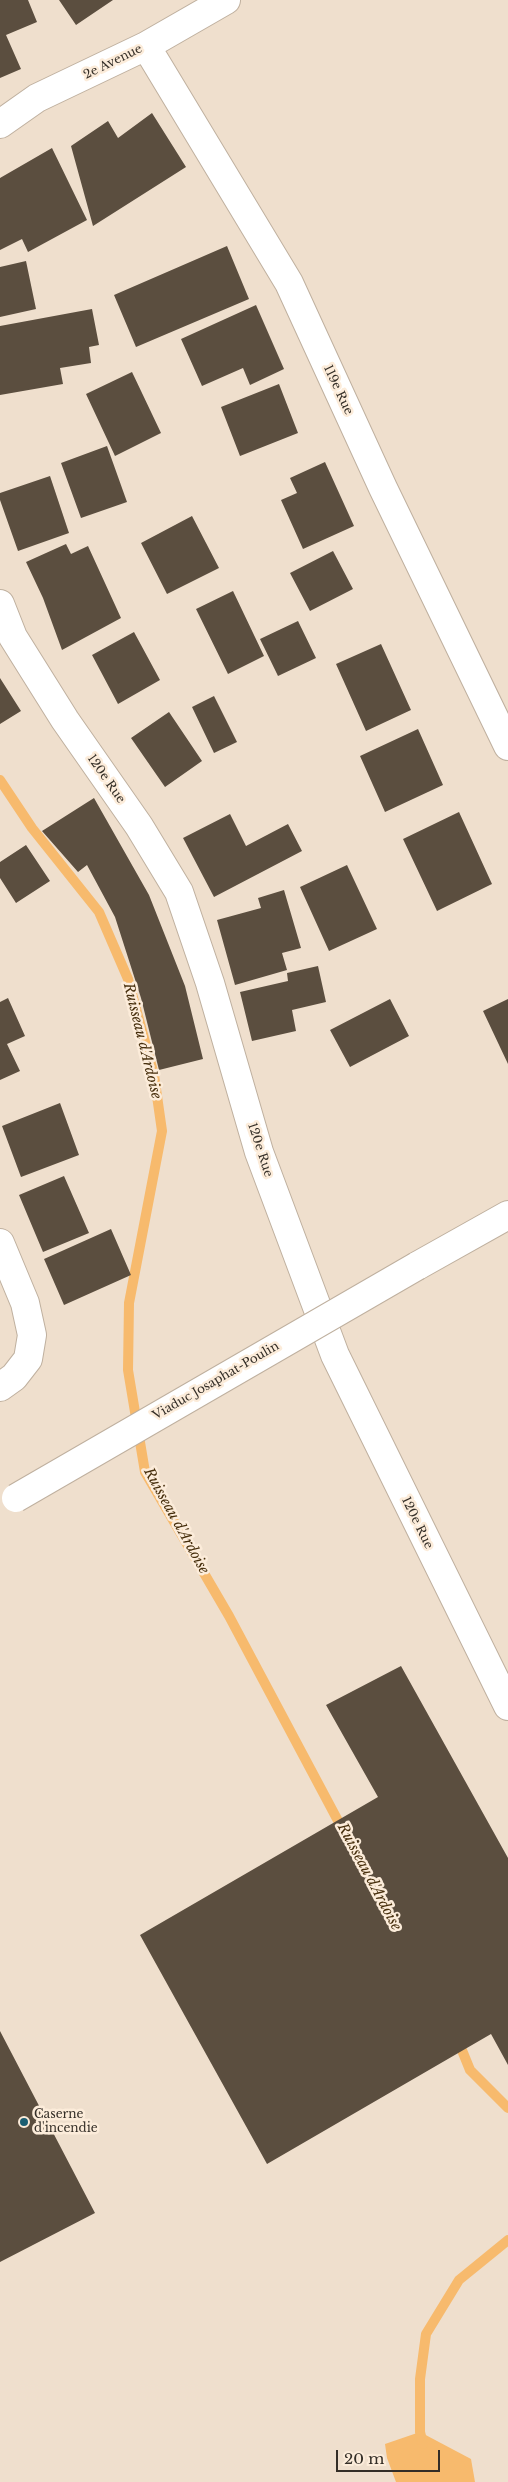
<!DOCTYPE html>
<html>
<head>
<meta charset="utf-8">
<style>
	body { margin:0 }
	#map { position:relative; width:508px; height:2482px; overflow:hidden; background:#efdfcd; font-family:"Libre Baskerville",serif }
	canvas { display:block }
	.scale { position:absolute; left:336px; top:2450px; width:104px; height:22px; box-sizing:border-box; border:2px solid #342e27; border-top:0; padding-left:6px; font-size:15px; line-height:18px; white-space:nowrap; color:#342e27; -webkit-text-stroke:4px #fcecda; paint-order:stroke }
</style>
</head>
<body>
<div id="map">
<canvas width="508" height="2482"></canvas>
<div class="scale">20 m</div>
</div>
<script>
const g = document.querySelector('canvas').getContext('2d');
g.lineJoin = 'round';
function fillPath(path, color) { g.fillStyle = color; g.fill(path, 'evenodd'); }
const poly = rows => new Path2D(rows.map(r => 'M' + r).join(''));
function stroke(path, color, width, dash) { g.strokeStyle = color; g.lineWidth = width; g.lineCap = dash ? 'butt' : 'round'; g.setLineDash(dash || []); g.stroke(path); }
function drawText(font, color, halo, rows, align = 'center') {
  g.font = font + ' "Libre Baskerville",serif'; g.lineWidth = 5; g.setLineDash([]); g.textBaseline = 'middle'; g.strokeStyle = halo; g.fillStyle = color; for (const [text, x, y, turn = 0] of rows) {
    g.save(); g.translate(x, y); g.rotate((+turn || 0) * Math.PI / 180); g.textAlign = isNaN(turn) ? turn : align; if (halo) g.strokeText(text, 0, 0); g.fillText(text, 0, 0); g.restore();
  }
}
fillPath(poly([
	[420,2432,471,2459,475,2482,396,2482,387,2458,385,2444]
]), '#f7ba6d');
stroke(poly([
	[0,780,32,828,99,912,128,979,154,1075,162,1131,129,1303,128,1370,145,1472,229,1616,344,1832],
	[457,2038,470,2070,508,2108],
	[423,2444,420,2432,420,2379,426,2334,459,2280,508,2240]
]), '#f7ba6d', 10);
fillPath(poly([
	[0,0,28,0,37,22,6,35,21,69,0,78],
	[59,0,113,0,76,25],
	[152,113,186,167,93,226,71,146,108,121,118,138],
	[52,148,87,220,28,252,22,239,0,250,0,178],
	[227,246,249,299,136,347,114,295],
	[26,261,36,309,0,317,0,267],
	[256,305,284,369,250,385,243,368,202,386,181,339],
	[92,309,99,345,89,347,91,363,60,368,63,384,0,395,0,326],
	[132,372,161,433,115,456,86,394],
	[279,384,298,433,240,456,221,407],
	[107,446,127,502,81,518,61,463],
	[325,462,354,526,303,549,281,500,297,493,290,478],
	[50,476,69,533,18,551,0,500,0,493],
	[192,516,219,568,167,594,141,543],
	[66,544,71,554,88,546,121,618,62,650,43,598,26,562],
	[333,551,353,589,310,611,290,573],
	[233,591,264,656,228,674,196,609],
	[298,621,316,658,278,676,260,639],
	[134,632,160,680,118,704,92,655],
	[381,644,411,710,366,731,336,664],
	[0,678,21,711,0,724],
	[214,696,237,742,214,753,192,707],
	[169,712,202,761,165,787,131,738],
	[418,729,443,785,385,812,360,756],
	[94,798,149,895,185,986,203,1059,159,1070,141,998,115,917,87,865,78,872,42,831],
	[459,812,492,884,437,911,403,839],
	[230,814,246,846,288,824,302,851,214,897,183,838],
	[26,845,50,881,16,903,0,878,0,862],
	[347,865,377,929,329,951,300,887],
	[284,890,301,948,282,953,287,970,235,985,217,920,261,908,258,898],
	[318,966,326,1002,292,1010,296,1031,252,1041,240,992,288,981,287,973],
	[8,998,25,1036,7,1044,20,1071,0,1080,0,1002],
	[390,999,409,1036,350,1067,330,1030],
	[508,999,508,1064,483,1011],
	[60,1103,79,1155,21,1177,2,1126],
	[64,1176,89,1233,43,1252,19,1195],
	[111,1229,131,1275,64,1305,44,1259],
	[401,1666,508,1858,508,2065,491,2034,267,2164,140,1935,378,1797,326,1705],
	[0,2031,95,2213,0,2262]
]), '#5b4e3f');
const minor = poly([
	[146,46,289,283,383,488,508,746],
	[0,124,37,98,146,46,226,0],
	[0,604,13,637,65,720,139,826,179,892,210,983,259,1152,335,1355,508,1706],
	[0,1243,25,1303,32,1335,28,1359,14,1377,0,1387]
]);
const primary = poly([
	[417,1266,508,1215]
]);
stroke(minor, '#bfb09f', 30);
stroke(primary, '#bfb09f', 30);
stroke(minor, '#fff', 28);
stroke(primary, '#fff', 28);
const primaryBridge = poly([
	[16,1498,417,1266]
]);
stroke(primaryBridge, '#bfb09f', 30, []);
stroke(primaryBridge, '#fff', 28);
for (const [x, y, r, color] of [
	[24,2122,5,"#1b5e72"]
]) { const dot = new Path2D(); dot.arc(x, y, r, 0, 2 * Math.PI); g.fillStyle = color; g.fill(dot); stroke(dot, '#fcecda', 2); }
drawText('12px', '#342e27', '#fcecda', [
	["2e Avenue",113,62,-26],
	["119e Rue",338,390,65],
	["120e Rue",106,779,55],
	["120e Rue",260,1150,72],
	["Viaduc Josaphat-Poulin",216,1381,-30],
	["120e Rue",417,1523,64]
]);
drawText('12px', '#342e27', '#fcecda', [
	["Caserne",34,2115],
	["d'incendie",34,2129]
], 'left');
drawText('italic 14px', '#462e0c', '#fcecda', [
	["Ruisseau d'Ardoise",142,1041,76],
	["Ruisseau d'Ardoise",176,1521,61],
	["Ruisseau d'Ardoise",369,1877,62]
]);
</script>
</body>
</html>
